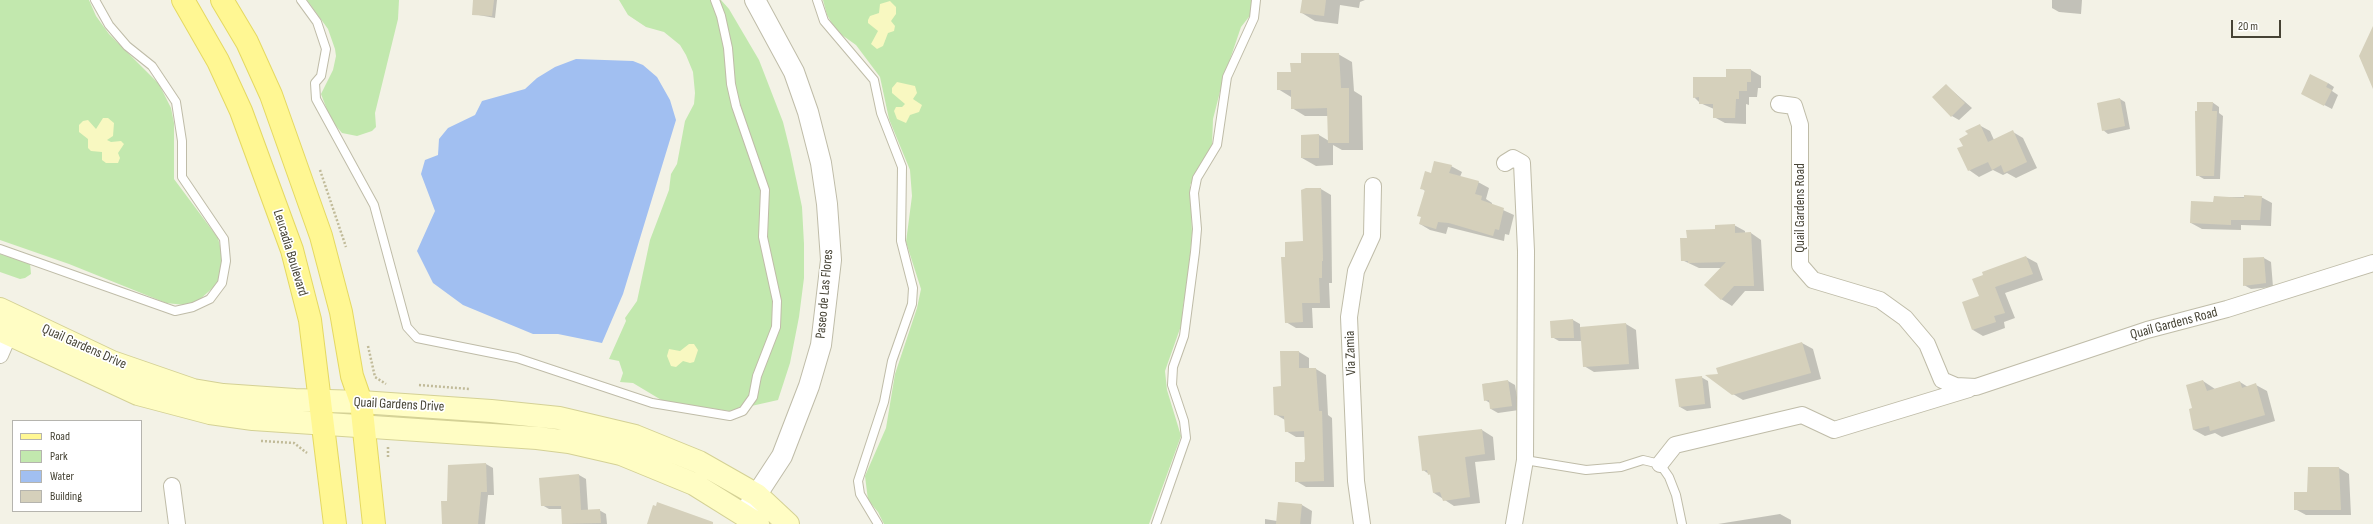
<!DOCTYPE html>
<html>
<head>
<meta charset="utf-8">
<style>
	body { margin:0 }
	#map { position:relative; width:2373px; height:524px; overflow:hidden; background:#f3f2e6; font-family:"Sofia Sans Condensed",sans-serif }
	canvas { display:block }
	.legend { position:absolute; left:12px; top:420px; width:130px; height:92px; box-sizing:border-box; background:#fff; border:1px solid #b5b4ae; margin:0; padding:5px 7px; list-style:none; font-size:12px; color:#464335 }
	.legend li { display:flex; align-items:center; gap:8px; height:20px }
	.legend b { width:20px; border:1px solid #b5b4ae }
	.scale { position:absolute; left:2231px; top:20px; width:50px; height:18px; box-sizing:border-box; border:2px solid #464335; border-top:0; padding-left:5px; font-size:12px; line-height:14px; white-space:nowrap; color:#464335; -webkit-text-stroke:3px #fff; paint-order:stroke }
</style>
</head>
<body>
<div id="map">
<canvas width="2373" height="524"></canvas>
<ul class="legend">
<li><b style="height:5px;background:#fff793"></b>Road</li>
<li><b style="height:11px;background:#c2e8ae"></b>Park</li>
<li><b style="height:11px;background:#a1bff1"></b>Water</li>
<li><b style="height:11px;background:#d5d0bb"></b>Building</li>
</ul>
<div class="scale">20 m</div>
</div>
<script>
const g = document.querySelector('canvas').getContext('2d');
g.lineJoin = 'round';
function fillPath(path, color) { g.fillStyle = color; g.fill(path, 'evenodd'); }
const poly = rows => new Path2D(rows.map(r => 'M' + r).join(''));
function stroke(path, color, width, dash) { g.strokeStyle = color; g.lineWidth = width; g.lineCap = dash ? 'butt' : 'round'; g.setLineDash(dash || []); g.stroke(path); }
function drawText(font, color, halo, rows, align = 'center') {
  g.font = font + ' "Sofia Sans Condensed",sans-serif'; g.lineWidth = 3.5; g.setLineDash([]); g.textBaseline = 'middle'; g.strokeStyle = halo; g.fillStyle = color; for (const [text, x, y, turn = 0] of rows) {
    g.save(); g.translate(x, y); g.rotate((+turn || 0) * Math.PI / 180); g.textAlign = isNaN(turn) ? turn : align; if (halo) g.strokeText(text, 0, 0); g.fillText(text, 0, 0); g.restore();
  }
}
fillPath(poly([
	[0,0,89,0,96,16,109,34,159,84,171,108,174,123,174,179,218,238,221,250,221,274,216,285,198,301,185,305,166,303,69,264,0,240],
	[307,0,399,0,398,19,375,113,376,127,372,131,357,136,342,133,331,120,321,94,333,70,336,56,335,49,328,29],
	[619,0,721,0,729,9,759,60,783,122,790,150,802,207,804,244,804,278,799,317,790,363,778,400,729,411,663,401,633,383,620,382,623,373,619,361,609,359,626,321,625,318,637,301,650,240,669,190,671,174,677,164,685,121,694,104,695,93,693,72,686,55,680,45,664,32,646,27,628,15],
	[823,0,1252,0,1252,13,1241,27,1223,80,1213,119,1212,147,1190,185,1192,233,1188,278,1183,306,1182,323,1165,371,1167,390,1181,436,1149,524,884,524,878,512,868,500,865,476,886,428,895,374,917,308,921,289,906,242,912,196,910,170,889,119,880,77,856,45,842,35,833,25,827,15],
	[0,254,30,263,31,274,25,278,20,279,0,272]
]), '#c2e8ae');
fillPath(poly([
	[890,1,896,7,896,14,891,21,895,26,894,31,888,33,883,46,877,49,871,44,878,31,868,23,868,20,870,16,879,13,880,4],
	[897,82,915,86,917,93,913,99,922,105,919,112,910,115,906,123,897,119,894,111,896,107,902,107,905,104,892,93,892,88],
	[103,118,108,118,114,123,113,136,107,140,111,142,121,141,124,144,118,153,120,158,118,163,106,163,102,160,102,152,91,151,88,148,88,139,79,132,79,125,83,121,88,120,96,129],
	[689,344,694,344,698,350,694,362,690,363,683,361,676,367,671,366,667,356,669,349,680,351]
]), '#f8f8c1');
fillPath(poly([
	[576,59,633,61,643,65,657,77,670,100,676,120,623,294,602,343,558,334,533,334,463,305,433,283,417,251,435,211,421,174,425,160,438,155,439,139,448,128,475,115,482,101,525,89,537,78,555,67]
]), '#a1bff1');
fillPath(poly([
	[474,0,497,0,495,18,473,14],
	[1303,0,1365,0,1360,2,1359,8,1340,5,1338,24,1315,21,1302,13],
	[2052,0,2082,0,2081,14,2059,12,2052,8],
	[1338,54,1352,62,1354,91,1362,96,1363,150,1342,150,1333,145,1333,165,1316,166,1302,158,1302,136,1319,135,1329,141,1328,116,1305,116,1292,108,1291,97,1278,89,1302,64],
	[1751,70,1761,76,1761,88,1758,88,1757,97,1749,97,1749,105,1746,104,1746,124,1725,123,1714,117,1714,109,1700,103,1694,97,1727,78],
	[2328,83,2334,87,2332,91,2338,95,2332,109,2309,97],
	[1946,85,1972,108,1959,120,1952,116,1933,97],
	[2120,99,2125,102,2130,129,2108,134,2103,130],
	[2212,102,2219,107,2219,113,2223,116,2220,179,2204,179,2197,175],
	[1979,125,1990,131,1994,140,2013,132,2023,138,2037,168,2016,178,2007,173,2003,175,1993,170,1979,177,1969,170,1964,146,1970,135],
	[1451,166,1462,172,1460,177,1478,182,1489,188,1486,199,1492,203,1492,205,1514,215,1509,235,1505,234,1504,241,1448,227,1446,234,1430,230,1420,224,1425,191,1422,188,1432,174],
	[1321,189,1331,195,1332,283,1329,283,1330,308,1312,308,1313,328,1296,328,1286,322,1286,258,1304,242],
	[2215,197,2261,197,2272,203,2271,226,2241,225,2241,230,2202,229,2191,223,2214,204],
	[1734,225,1745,231,1745,234,1751,233,1761,240,1764,291,1745,291,1732,306,1721,299,1722,268,1699,268,1682,260,1688,239],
	[2026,257,2037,263,2043,280,2005,293,2015,318,2004,322,2005,328,1983,336,1973,330,1980,297],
	[2264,258,2271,262,2273,287,2251,289,2244,285],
	[1573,320,1580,324,1580,328,1626,324,1636,330,1639,369,1594,372,1584,366,1582,341,1559,341,1552,337],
	[1802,343,1813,349,1821,379,1743,400,1733,394,1719,375],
	[1299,352,1309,358,1309,369,1316,369,1326,375,1328,415,1332,418,1334,487,1306,487,1296,481,1305,463,1305,437,1296,437,1286,431,1285,420,1275,414,1282,387],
	[1701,377,1708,381,1711,408,1687,411,1680,407],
	[1508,381,1515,385,1519,410,1498,413,1491,409,1490,403,1485,400,1483,384],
	[2203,381,2215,389,2240,382,2248,387,2256,385,2267,391,2275,421,2222,437,2215,433,2205,436,2194,430,2194,409,2187,386],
	[1482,430,1493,437,1495,460,1475,462,1480,503,1454,506,1434,493,1432,476,1423,470],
	[486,464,493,468,494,495,488,495,485,524,443,524,448,501],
	[2339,468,2349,474,2351,515,2306,515,2295,509,2308,493],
	[579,475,586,479,588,510,599,510,606,514,607,524,563,524,562,509,549,509,542,505],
	[1279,503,1302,505,1312,511,1311,524,1265,524,1265,519,1277,521],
	[1780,514,1791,520,1791,524,1718,524]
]), '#0003');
fillPath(poly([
	[473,0,494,0,492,16,472,15],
	[1302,0,1326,0,1324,16,1300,13],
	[2373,26,2373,89,2359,56],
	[1301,53,1339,53,1341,88,1349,88,1349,143,1328,143,1327,108,1291,109,1291,90,1277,90,1277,72,1291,72,1290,63,1301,63],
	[1726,69,1751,69,1751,82,1747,82,1747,91,1739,91,1739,99,1736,99,1735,118,1713,118,1713,104,1699,104,1699,97,1693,98,1693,77,1726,77],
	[2310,74,2328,83,2326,87,2332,90,2324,106,2301,94],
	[1946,84,1965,103,1951,117,1932,97],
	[2120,98,2125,126,2102,131,2097,103],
	[2197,102,2213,102,2212,111,2217,111,2214,176,2196,176,2195,111,2197,111],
	[1980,124,1988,142,2013,130,2027,162,2004,173,2001,165,1992,170,1988,162,1968,171,1957,148,1963,146,1959,139,1968,134,1965,131],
	[1319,134,1319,158,1301,158,1301,135],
	[1434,161,1452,165,1449,173,1479,181,1475,194,1482,196,1481,200,1504,208,1499,230,1495,229,1493,236,1449,223,1438,222,1436,229,1419,224,1421,217,1417,216,1425,190,1420,189,1425,171,1431,173],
	[1306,188,1321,188,1323,261,1322,261,1322,278,1319,278,1320,303,1302,303,1303,322,1285,323,1281,257,1285,257,1285,242,1303,241,1301,190],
	[2244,195,2262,196,2260,220,2231,220,2231,225,2190,223,2191,201,2213,202,2214,196,2244,198],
	[1735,224,1735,233,1751,232,1754,286,1734,286,1721,300,1704,285,1726,262,1688,263,1688,261,1681,261,1680,238,1687,238,1686,230,1715,229,1715,225],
	[2026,256,2033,274,1995,287,2005,313,1994,316,1996,322,1972,330,1962,302,1979,296,1972,279,1983,275,1982,272],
	[2264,257,2266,283,2243,286,2243,258],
	[1573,319,1574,338,1551,338,1550,321],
	[1626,323,1629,364,1583,367,1580,327],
	[1802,342,1811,373,1732,395,1705,375,1718,374,1716,368],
	[1280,351,1299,351,1299,368,1316,368,1319,411,1322,411,1324,481,1295,482,1295,462,1304,462,1305,459,1304,431,1285,432,1284,416,1274,415,1273,387,1281,386],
	[1702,376,1705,404,1679,407,1675,379],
	[1508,380,1512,406,1490,409,1489,400,1484,401,1482,384],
	[2203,380,2207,391,2240,381,2242,388,2256,383,2265,415,2210,431,2209,426,2193,430,2189,409,2192,408,2186,385],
	[1482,429,1485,454,1465,457,1470,497,1443,501,1440,492,1433,493,1430,474,1428,475,1427,470,1422,471,1418,436],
	[486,463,487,492,481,492,478,524,442,524,441,501,447,501,448,465],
	[2308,467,2339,467,2341,510,2294,510,2294,492,2307,492],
	[579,474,581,510,600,509,601,523,562,524,561,506,541,506,539,478],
	[657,502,713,522,713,524,647,524,653,505,656,506],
	[1278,502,1302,504,1300,524,1276,524]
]), '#d5d0bb');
const service = poly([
	[301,0,317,22,326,49,321,76,315,83,316,99,374,205,407,327,417,338,517,358,652,403,730,416,743,411,753,397,757,376,776,327,777,301,763,237,765,190,736,106,731,84,728,48,721,16,715,0],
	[817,0,824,21,874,80,881,113,902,167,901,241,913,288,912,304,892,361,884,402,858,481,860,494,878,524],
	[0,249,175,311,193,307,210,299,222,283,226,261,224,239,182,177,182,141,176,102,152,66,127,46,109,25,95,0],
	[1525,460,1586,470,1621,467,1643,460,1660,464,1669,477,1676,495,1682,524],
	[1156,524,1186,438,1184,421,1172,385,1173,367,1184,336,1195,252,1197,229,1194,193,1197,178,1217,145,1227,77,1254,18,1256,0]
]);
const minor = poly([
	[1779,104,1794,106,1800,125,1800,265,1813,280,1880,300,1905,318,1927,344,1942,380,1956,386,1976,387,2147,330,2227,309,2373,263],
	[1505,163,1513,158,1522,163,1526,251,1525,460,1514,524],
	[0,355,13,325],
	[1660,464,1675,445,1802,415,1834,430,1969,389],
	[172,486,177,524],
	[1362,524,1356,481,1349,317,1356,271,1372,236,1373,186]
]);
const tertiary = poly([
	[744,514,782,456,809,386,821,345,831,260,827,204,821,163,808,112,794,72,755,0]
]);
const secondary = poly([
	[0,309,112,362,193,390,223,395,295,400,361,402,491,411,559,418,635,436,699,462,757,495,788,524],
	[0,330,138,394,210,413,253,419,537,438,569,442,621,454,694,484,758,524]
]);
const primary = poly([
	[183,0,218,61,241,111,292,250,310,320,335,524],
	[222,0,247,42,271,95,321,236,341,312,352,376,361,402,374,524]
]);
stroke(service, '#bfbca8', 10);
stroke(minor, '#bfbca8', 18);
stroke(tertiary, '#bfbca8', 22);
stroke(secondary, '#d4d195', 24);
stroke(primary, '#e5d962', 24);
stroke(poly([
	[320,170,346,247],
	[368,346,375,377,386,384],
	[419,385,470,389],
	[261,441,294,443,307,453],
	[388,447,388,458]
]), '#c1bb99', 2.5, [2, 2]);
stroke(service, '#fff', 8);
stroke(minor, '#fff', 16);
stroke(tertiary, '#fff', 20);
stroke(secondary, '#fffdc4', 22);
stroke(primary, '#fff793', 22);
drawText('14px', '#464335', '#fff', [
	["Quail Gardens Road",1800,208,-90],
	["Leucadia Boulevard",290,253,73],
	["Paseo de Las Flores",825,294,-85],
	["Quail Gardens Road",2174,324,-15],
	["Quail Gardens Drive",84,347,24],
	["Via Zamia",1351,353,-92],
	["Quail Gardens Drive",399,405,3]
]);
</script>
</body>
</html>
